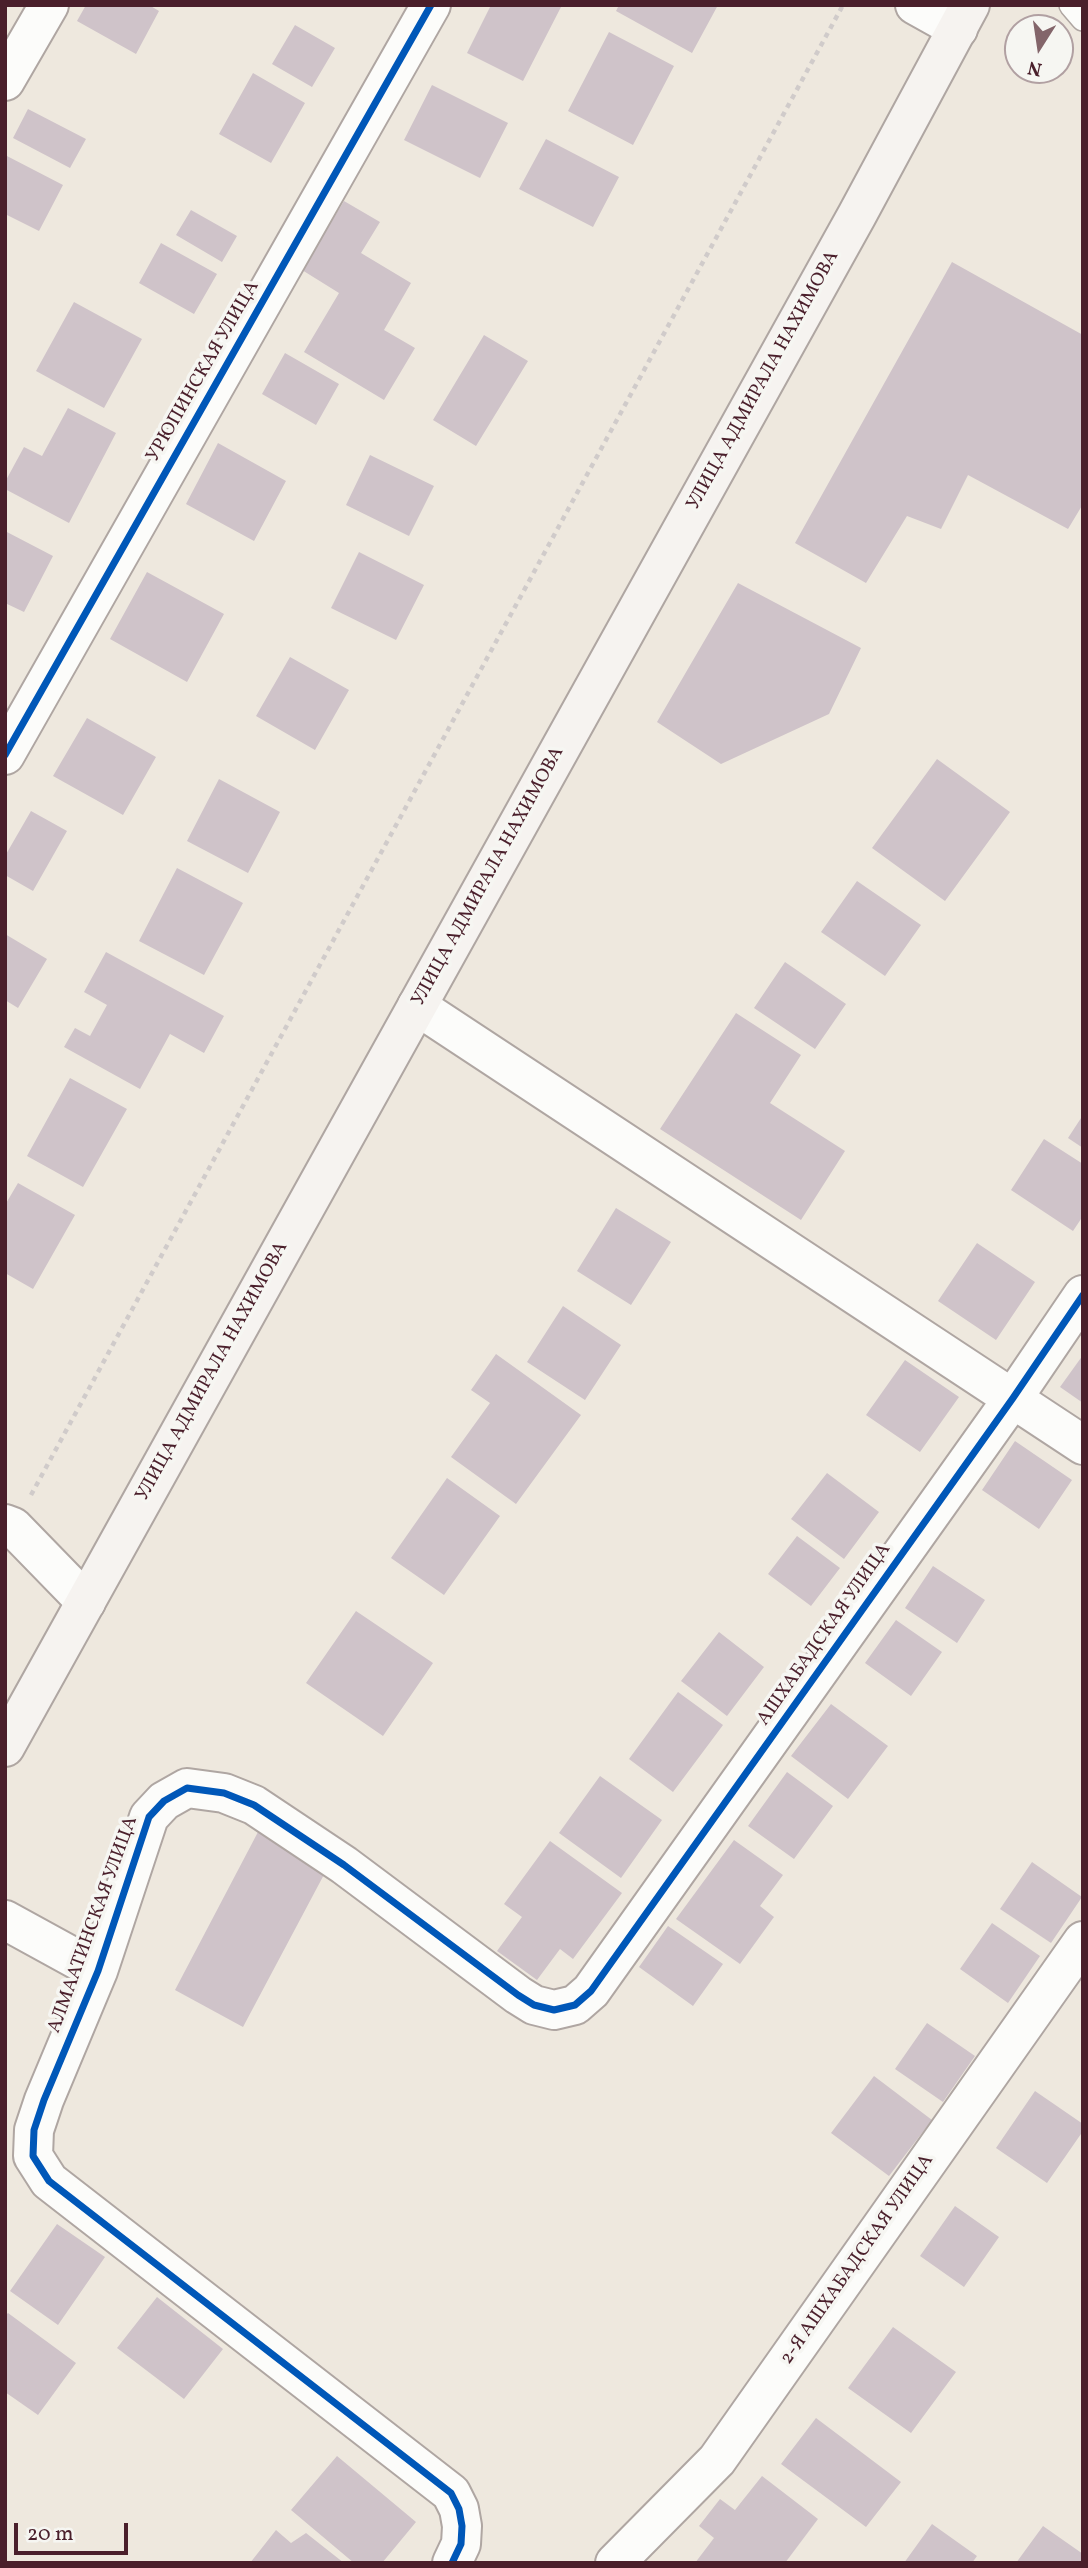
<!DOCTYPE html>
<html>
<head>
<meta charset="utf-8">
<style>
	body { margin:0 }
	#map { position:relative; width:1088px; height:2568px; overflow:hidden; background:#eee8de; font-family:Vollkorn,serif }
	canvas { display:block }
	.frame { position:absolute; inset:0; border:7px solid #4a1f2b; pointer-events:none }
	.north { position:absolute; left:1004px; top:14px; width:70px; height:70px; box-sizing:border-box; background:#f6f6f2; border:2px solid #b1a0a2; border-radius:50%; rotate:192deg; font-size:19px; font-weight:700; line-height:28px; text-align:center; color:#4a1f2b }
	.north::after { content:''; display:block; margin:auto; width:24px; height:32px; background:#83656a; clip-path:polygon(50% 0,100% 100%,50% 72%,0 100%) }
	.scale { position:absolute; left:14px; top:2523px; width:114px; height:32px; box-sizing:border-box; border:4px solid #4a1f2b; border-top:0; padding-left:9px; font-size:21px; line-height:24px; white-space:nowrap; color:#4a1f2b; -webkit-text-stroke:5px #f6f6f2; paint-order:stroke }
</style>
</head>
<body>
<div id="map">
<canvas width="1088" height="2568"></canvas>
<div class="frame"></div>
<div class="north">N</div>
<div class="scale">20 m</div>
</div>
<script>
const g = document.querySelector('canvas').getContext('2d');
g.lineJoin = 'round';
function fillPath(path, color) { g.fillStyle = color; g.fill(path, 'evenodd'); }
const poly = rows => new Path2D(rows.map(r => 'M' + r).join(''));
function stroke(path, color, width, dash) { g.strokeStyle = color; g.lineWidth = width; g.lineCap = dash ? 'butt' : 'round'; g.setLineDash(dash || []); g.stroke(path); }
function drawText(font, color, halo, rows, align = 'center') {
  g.font = font + ' Vollkorn,serif'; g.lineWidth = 7; g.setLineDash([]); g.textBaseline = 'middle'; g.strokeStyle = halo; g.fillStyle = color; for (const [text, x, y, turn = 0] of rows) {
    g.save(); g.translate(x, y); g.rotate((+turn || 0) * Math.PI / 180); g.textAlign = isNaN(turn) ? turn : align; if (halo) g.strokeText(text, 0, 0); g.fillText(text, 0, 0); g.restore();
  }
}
fillPath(poly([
	[86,5,149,5,159,11,136,54,77,21],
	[491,5,557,5,561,7,523,81,467,53],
	[619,5,718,5,692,53,616,11],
	[295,25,335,48,312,87,272,64],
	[609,32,674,66,633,145,568,111],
	[253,73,305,103,271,163,219,134],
	[432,85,508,123,480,178,404,140],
	[28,109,86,139,70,168,13,138],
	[546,139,619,177,593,227,519,189],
	[5,155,63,185,39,231,5,214],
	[344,201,380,222,361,253,411,283,384,330,415,348,384,400,304,352,339,293,302,270],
	[191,210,237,236,222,262,176,235],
	[161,243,217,274,194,314,139,283],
	[952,262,1083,335,1083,504,1068,529,968,475,941,529,907,516,866,583,795,543],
	[74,302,142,339,104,408,36,371],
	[484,335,528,361,476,446,433,420],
	[285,353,339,384,316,425,262,394],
	[68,408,116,433,69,523,5,489,5,482,24,447,42,456],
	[218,443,286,481,254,541,186,504],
	[370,455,434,486,409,536,346,505],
	[5,531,53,556,24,612,5,603],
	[359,552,424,585,396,640,331,608],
	[147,572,224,614,187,682,110,639],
	[738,583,861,648,829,714,721,764,657,722],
	[290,657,349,690,315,750,256,716],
	[87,718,156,757,123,815,53,776],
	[937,759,1010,812,945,901,872,848],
	[219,779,280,812,248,873,187,841],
	[31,811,67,831,33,891,5,875,5,856],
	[177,868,243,903,204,975,139,941],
	[857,881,921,925,885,976,821,932],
	[5,934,47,959,18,1008,5,1000],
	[106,952,224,1016,204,1053,170,1034,140,1089,64,1047,75,1028,90,1036,107,1005,84,992],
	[785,962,846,1004,815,1049,754,1008],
	[736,1013,801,1055,770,1103,845,1151,801,1220,660,1129],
	[70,1078,127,1109,83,1187,27,1156],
	[1083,1115,1083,1148,1068,1138],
	[1044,1139,1083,1164,1083,1216,1073,1231,1011,1190],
	[18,1183,75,1215,33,1289,5,1273,5,1205],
	[616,1208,671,1242,631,1305,577,1271],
	[977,1243,1035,1282,996,1340,938,1301],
	[563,1306,621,1345,585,1400,527,1362],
	[496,1354,581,1415,516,1504,451,1457,490,1403,471,1390],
	[1083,1355,1083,1403,1060,1387],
	[905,1360,959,1397,920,1452,866,1415],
	[1015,1441,1072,1480,1039,1529,982,1490],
	[827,1473,879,1512,844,1559,791,1519],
	[447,1478,500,1516,444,1595,391,1558],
	[797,1536,840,1568,811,1606,768,1574],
	[933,1566,985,1600,957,1643,905,1608],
	[356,1611,433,1663,383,1736,306,1683],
	[896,1620,942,1652,911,1696,865,1663],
	[719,1632,764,1667,727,1716,681,1681],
	[678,1692,723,1725,673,1792,629,1759],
	[831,1704,888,1746,848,1799,791,1756],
	[787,1772,833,1806,794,1859,748,1826],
	[600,1776,662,1820,621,1878,559,1833],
	[258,1832,327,1869,243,2027,175,1990],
	[734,1840,783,1875,760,1906,774,1917,740,1964,676,1919],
	[550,1841,622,1893,573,1959,560,1949,537,1980,497,1951,522,1917,504,1904],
	[1032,1862,1082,1897,1051,1943,1000,1909],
	[992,1923,1040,1956,1008,2003,960,1969],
	[668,1926,723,1964,693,2006,639,1967],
	[927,2023,975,2056,943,2102,895,2069],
	[874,2076,932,2120,889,2176,831,2133],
	[1035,2091,1083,2124,1083,2131,1047,2183,996,2148],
	[955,2206,999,2237,964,2287,920,2256],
	[57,2224,105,2257,58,2325,10,2291],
	[157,2297,223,2349,184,2399,117,2348],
	[8,2313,76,2363,38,2415,5,2392,5,2316],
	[893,2327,956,2372,911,2433,848,2388],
	[816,2418,901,2482,866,2527,781,2464],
	[337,2456,416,2522,382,2563,354,2563,291,2510],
	[762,2476,818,2519,785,2563,695,2563,714,2538,699,2526,720,2499,735,2510],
	[932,2524,977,2556,972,2563,904,2563],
	[1043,2526,1083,2554,1083,2563,1016,2563],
	[276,2530,291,2543,306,2533,344,2563,250,2563]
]), '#cfc3c9');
const service = poly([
	[1071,5,1083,19]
]);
const minor = poly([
	[915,5,958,29],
	[5,81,49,5],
	[5,755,431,5],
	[417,1006,1083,1445],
	[5,1524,13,1527,86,1602],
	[5,1920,98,1971],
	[452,2563,461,2544,462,2526,459,2509,451,2493,49,2181,33,2156,34,2130,44,2100,98,1971,149,1817,164,1801,187,1788,224,1793,254,1805,344,1865,518,1995,534,2005,554,2010,575,2005,591,1991,1013,1398,1083,1295],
	[615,2563,717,2460,1083,1941]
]);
const secondary = poly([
	[5,1747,857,215,970,5]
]);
stroke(service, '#afa6a2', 26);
stroke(minor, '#afa6a2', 42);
stroke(secondary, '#afa6a2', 42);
stroke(poly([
	[31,1495,843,5]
]), '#d0cbca', 4.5, [5, 5]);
stroke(service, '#fcfcfa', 23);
stroke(minor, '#fcfcfa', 38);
stroke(secondary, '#f6f3f0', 38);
stroke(poly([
	[5,755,431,5],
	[452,2563,461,2544,462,2526,459,2509,451,2493,49,2181,33,2156,34,2130,44,2100,98,1971,149,1817,164,1801,187,1788,224,1793,254,1805,344,1865,518,1995,534,2005,554,2010,575,2005,591,1991,1013,1398,1083,1295]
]), '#0057b8', 7);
drawText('19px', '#4a1f2b', '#f6f6f2', [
	["УРЮПИНСКАЯ УЛИЦА",204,372,-60],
	["УЛИЦА АДМИРАЛА НАХИМОВА",764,381,-61],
	["УЛИЦА АДМИРАЛА НАХИМОВА",489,877,-61],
	["УЛИЦА АДМИРАЛА НАХИМОВА",213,1372,-61],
	["АШХАБАДСКАЯ УЛИЦА",825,1635,-55],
	["АЛМААТИНСКАЯ УЛИЦА",94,1925,-70],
	["2-Я АШХАБАДСКАЯ УЛИЦА",858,2260,-55]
]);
</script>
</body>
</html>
